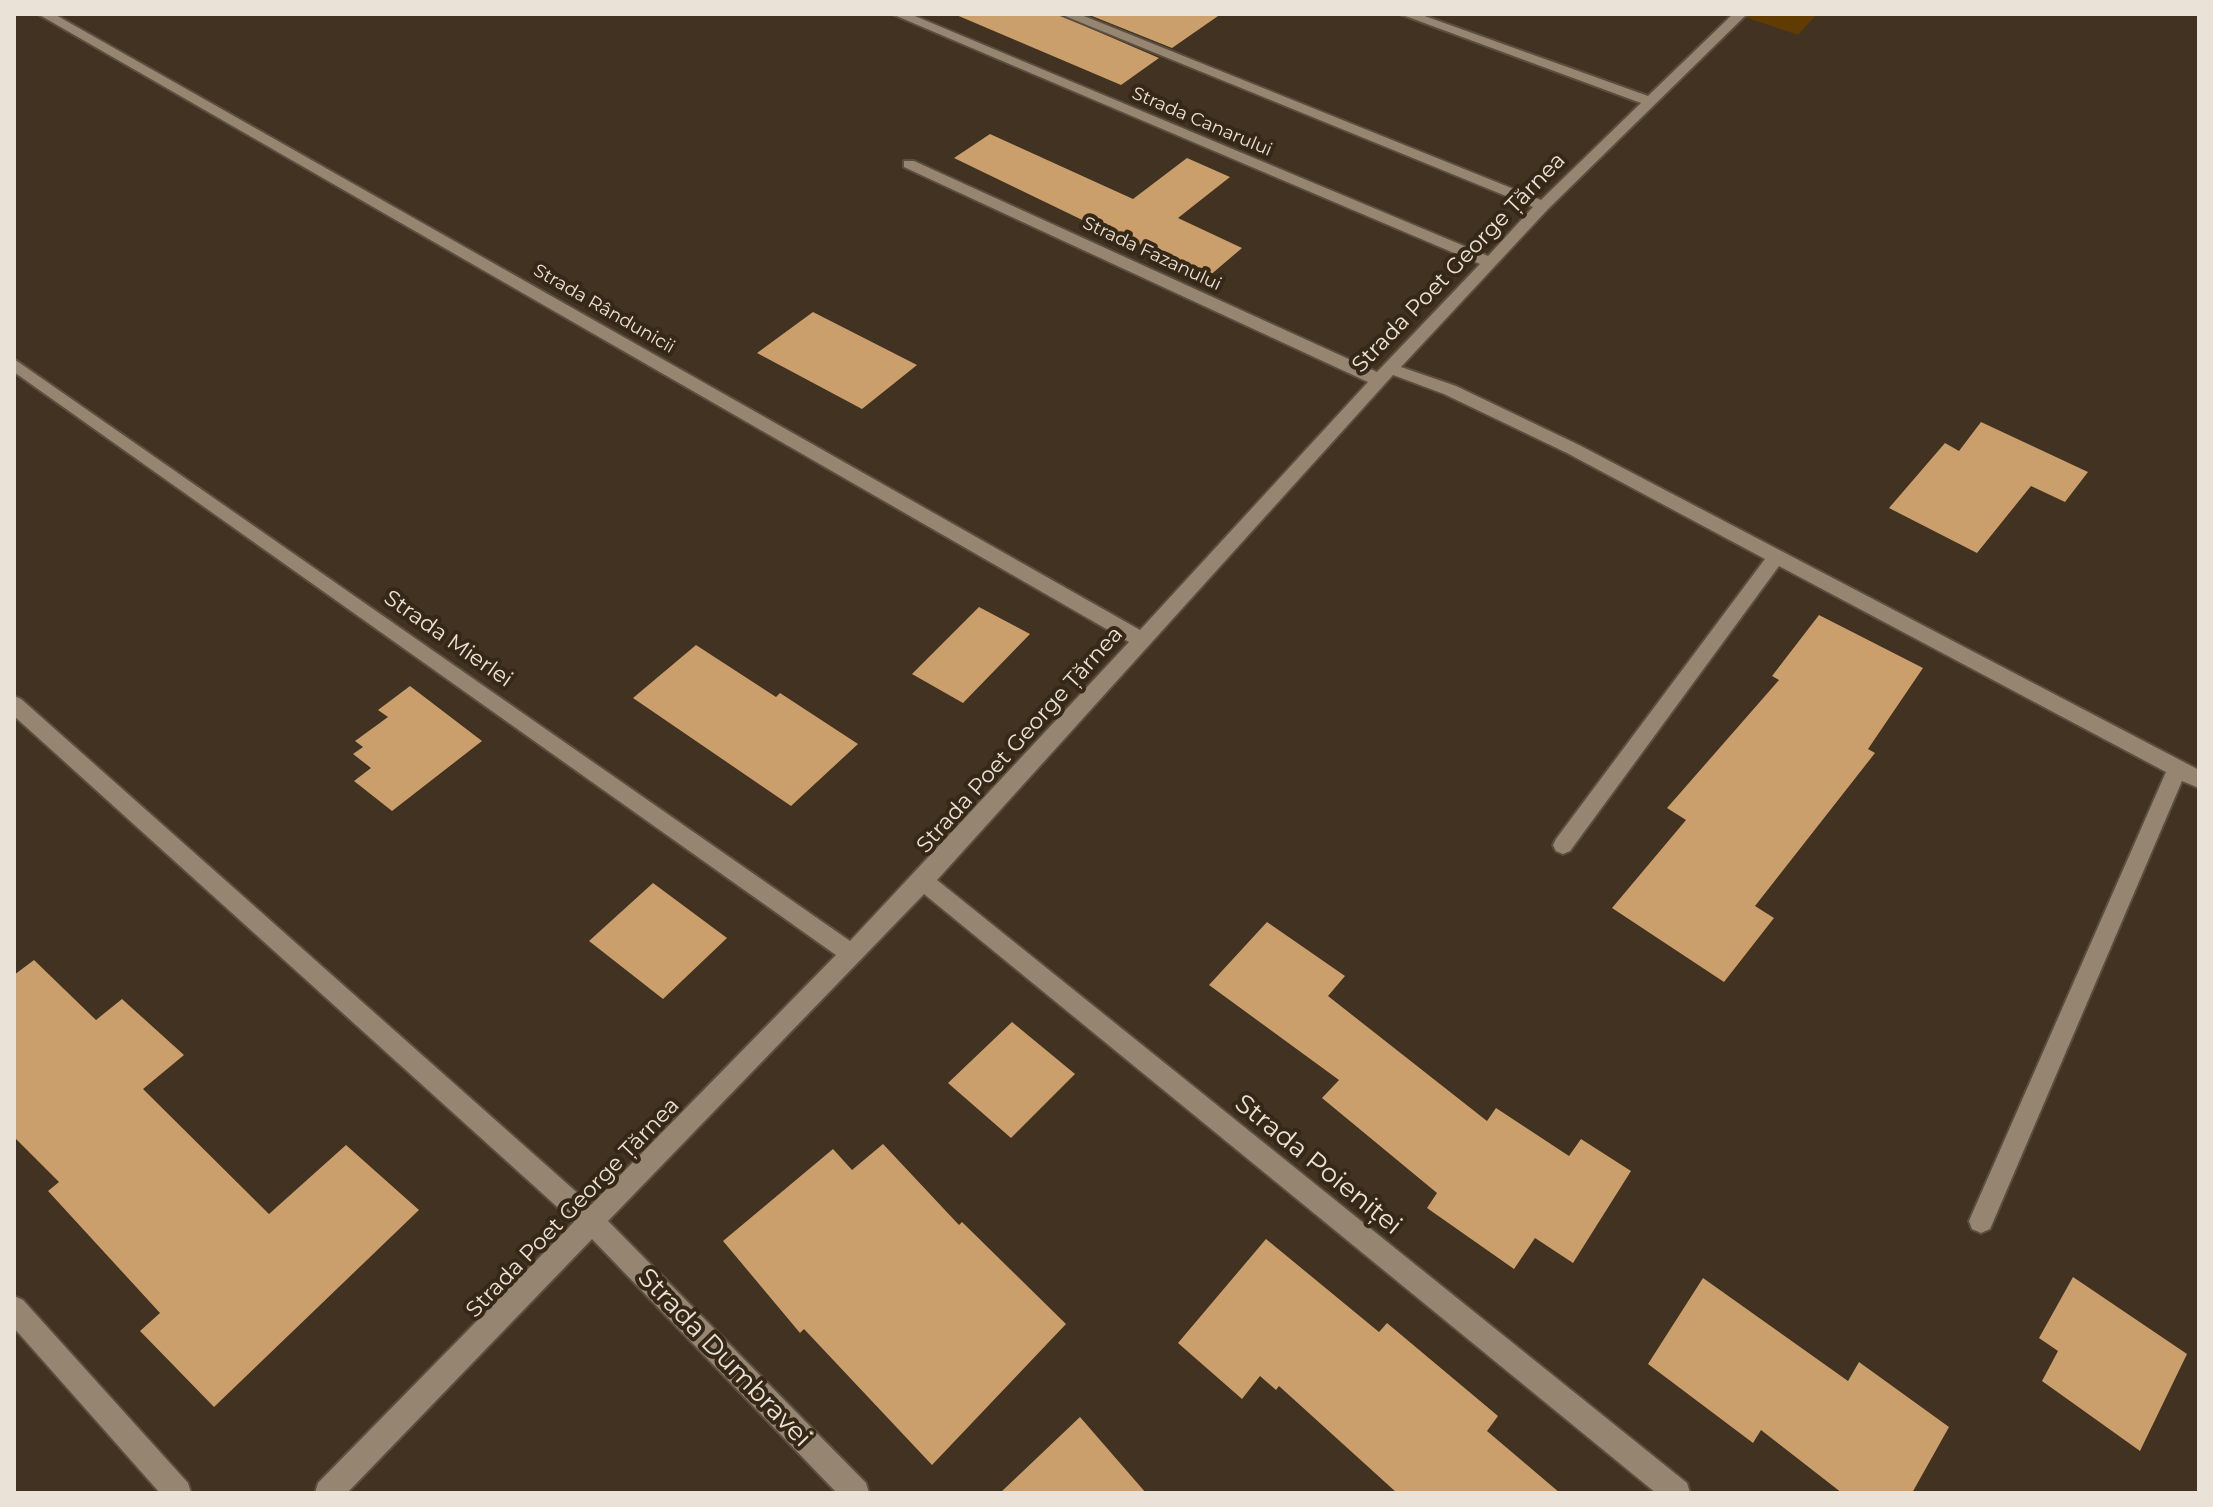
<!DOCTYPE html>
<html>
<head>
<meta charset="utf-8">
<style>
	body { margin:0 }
	#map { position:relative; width:2213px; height:1507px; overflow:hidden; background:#413221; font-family:Montserrat,sans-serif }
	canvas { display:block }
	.frame { position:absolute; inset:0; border:16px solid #ebe2d7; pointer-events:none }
</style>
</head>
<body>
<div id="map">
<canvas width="2213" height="1507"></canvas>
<div class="frame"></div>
</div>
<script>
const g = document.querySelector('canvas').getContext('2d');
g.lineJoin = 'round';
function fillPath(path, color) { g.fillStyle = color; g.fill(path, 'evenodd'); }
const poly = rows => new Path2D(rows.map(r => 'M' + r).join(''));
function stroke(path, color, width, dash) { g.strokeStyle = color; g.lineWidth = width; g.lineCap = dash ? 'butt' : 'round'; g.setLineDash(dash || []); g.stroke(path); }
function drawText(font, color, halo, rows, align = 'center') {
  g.font = font + ' Montserrat,sans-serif'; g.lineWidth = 8; g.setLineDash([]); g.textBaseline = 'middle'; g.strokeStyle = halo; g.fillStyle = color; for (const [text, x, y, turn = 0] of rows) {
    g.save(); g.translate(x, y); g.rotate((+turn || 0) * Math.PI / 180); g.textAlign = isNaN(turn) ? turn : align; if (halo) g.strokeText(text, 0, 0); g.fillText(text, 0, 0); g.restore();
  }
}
fillPath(poly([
	[1736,14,1817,14,1798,35]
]), '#603c02');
fillPath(poly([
	[954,14,1057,14,1159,58,1121,85],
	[1087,14,1221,14,1172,48],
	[990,134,1133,199,1187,158,1230,177,1178,218,1242,248,1208,277,1135,242,1132,244,954,158],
	[813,312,917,365,862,409,757,353],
	[1981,422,2088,472,2065,502,2031,486,1977,553,1889,508,1945,443,1959,451],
	[979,607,1030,634,963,703,912,674],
	[1819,615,1923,668,1868,749,1875,753,1755,906,1774,918,1724,982,1612,908,1686,820,1667,808,1779,680,1772,676],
	[696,645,776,697,780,693,858,744,791,806,633,698],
	[410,686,482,741,392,811,354,781,371,768,353,754,363,747,355,741,388,717,378,710],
	[653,883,727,938,663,999,589,941],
	[1267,922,1345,976,1328,996,1487,1121,1496,1108,1569,1156,1581,1139,1631,1171,1573,1263,1535,1238,1514,1269,1427,1208,1437,1193,1322,1098,1339,1080,1209,985],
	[34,960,96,1020,122,999,184,1055,143,1089,269,1214,346,1145,419,1210,214,1407,140,1331,160,1313,48,1191,59,1182,14,1137,14,975],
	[1012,1022,1075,1074,1011,1138,948,1083],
	[883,1144,959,1225,962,1222,1066,1324,932,1465,804,1329,800,1333,723,1241,833,1149,852,1170],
	[1266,1239,1379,1332,1387,1323,1498,1416,1487,1431,1560,1493,1397,1493,1279,1386,1276,1390,1260,1376,1242,1399,1178,1343],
	[2073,1277,2187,1354,2140,1451,2042,1381,2058,1351,2039,1338],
	[1703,1278,1848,1381,1859,1362,1949,1427,1912,1493,1842,1493,1761,1430,1753,1443,1648,1364],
	[1080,1417,1146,1493,1000,1493]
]), '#ca9f6b');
const minor = poly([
	[38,14,54,14,1140,630,1368,382,904,167,904,161,914,161,1377,372,1480,264,892,14,910,14,1488,256,1533,207,1060,14,1079,14,1541,200,1641,103,1400,14,1419,14,1648,96,1733,14,1747,14,1548,209,1401,367,1456,386,1579,445,2199,770,2199,788,2182,781,1990,1229,1981,1233,1972,1229,1969,1221,2166,772,1779,566,1570,851,1563,854,1556,851,1553,845,1556,839,1765,559,1567,453,1444,394,1393,375,937,880,1687,1483,1690,1493,1656,1493,924,894,608,1221,866,1483,869,1493,837,1493,592,1239,347,1493,315,1493,318,1483,574,1222,14,716,14,696,21,699,591,1205,836,955,14,372,14,359,850,941,1129,642,38,14],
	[14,1296,23,1300,188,1483,191,1493,160,1493,14,1328,14,1296]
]);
stroke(minor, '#5a4e3f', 4);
fillPath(minor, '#968571');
drawText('18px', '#ebe2d7', '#362817', [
	["Strada Canarului",1202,122,23],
	["Strada Fazanului",1152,254,25],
	["Strada Rândunicii",604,309,30]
]);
drawText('22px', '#ebe2d7', '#362817', [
	["Strada Poet George Țărnea",1459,263,-46],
	["Strada Mierlei",448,639,35],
	["Strada Poet George Țărnea",1020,740,-48],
	["Strada Poet George Țărnea",573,1208,-46]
]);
drawText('26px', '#ebe2d7', '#362817', [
	["Strada Poieniței",1318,1165,39],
	["Strada Dumbravei",724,1358,46]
]);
</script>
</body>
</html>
